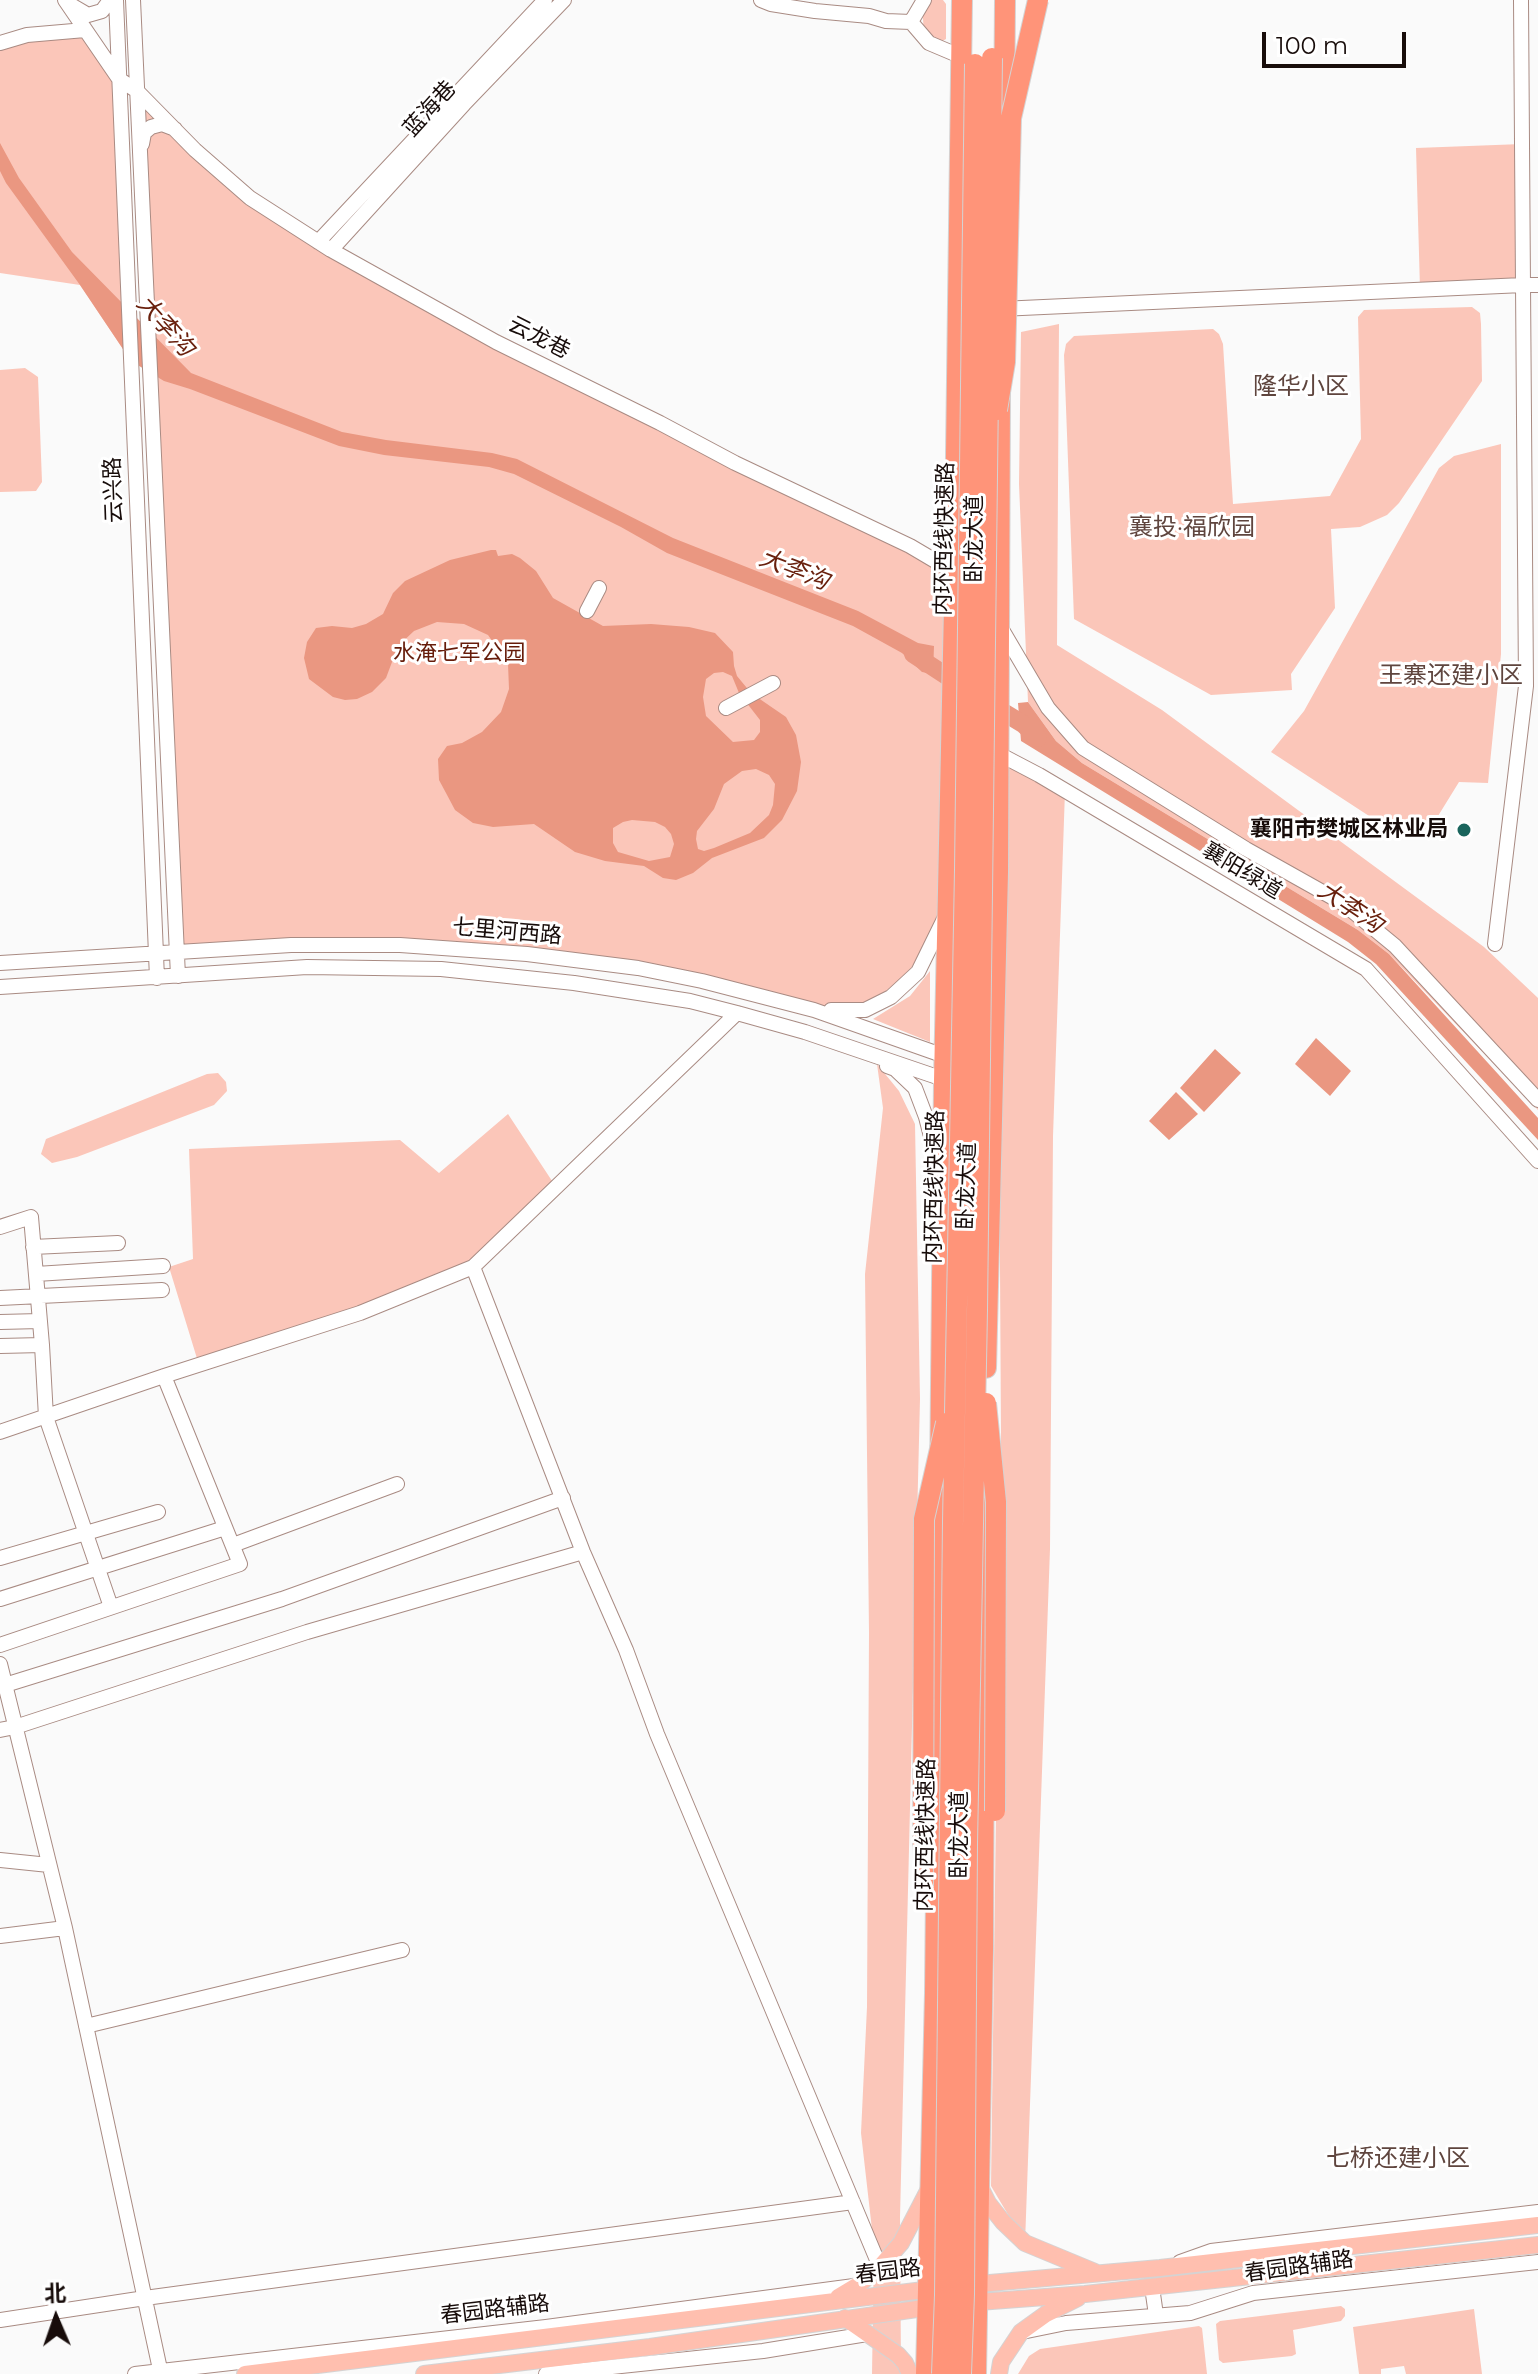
<!DOCTYPE html>
<html>
<head>
<meta charset="utf-8">
<style>
	body { margin:0 }
	#map { position:relative; width:1538px; height:2374px; overflow:hidden; background:#fafafa; font-family:Montserrat,"Noto Sans SC",sans-serif }
	canvas { display:block }
	.north { position:absolute; left:16px; top:2278px; width:80px; height:80px; -webkit-text-stroke:6px #fff; paint-order:stroke; rotate:358deg; font-size:22px; font-weight:700; line-height:32px; text-align:center; color:#170c0a }
	.north::after { content:''; display:block; margin:auto; width:28px; height:36px; background:#170c0a; clip-path:polygon(50% 0,100% 100%,50% 72%,0 100%) }
	.scale { position:absolute; left:1262px; top:32px; width:144px; height:36px; box-sizing:border-box; border:4px solid #170c0a; border-top:0; padding-left:10px; font-size:24px; line-height:28px; white-space:nowrap; color:#170c0a; -webkit-text-stroke:6px #fff; paint-order:stroke }
</style>
</head>
<body>
<div id="map">
<canvas width="1538" height="2374"></canvas>
<div class="north">北</div>
<div class="scale">100 m</div>
</div>
<script>
const g = document.querySelector('canvas').getContext('2d');
g.lineJoin = 'round';
function fillPath(path, color) { g.fillStyle = color; g.fill(path, 'evenodd'); }
const poly = rows => new Path2D(rows.map(r => 'M' + r).join(''));
function stroke(path, color, width, dash) { g.strokeStyle = color; g.lineWidth = width; g.lineCap = dash ? 'butt' : 'round'; g.setLineDash(dash || []); g.stroke(path); }
function drawText(font, color, halo, rows, align = 'center') {
  g.font = font + ' Montserrat,"Noto Sans SC",sans-serif'; g.lineWidth = 6; g.setLineDash([]); g.textBaseline = 'middle'; g.strokeStyle = halo; g.fillStyle = color; for (const [text, x, y, turn = 0] of rows) {
    g.save(); g.translate(x, y); g.rotate((+turn || 0) * Math.PI / 180); g.textAlign = isNaN(turn) ? turn : align; if (halo) g.strokeText(text, 0, 0); g.fillText(text, 0, 0); g.restore();
  }
}
fillPath(poly([
	[924,0,943,0,946,4,946,39,937,44,924,36,922,1],
	[85,30,119,79,131,361,80,285,0,273,0,43],
	[137,92,195,150,331,250,954,572,948,912,911,968,894,985,878,997,856,1007,814,1010,702,981,400,945,177,953],
	[1522,144,1523,285,1420,289,1416,148],
	[1472,307,1480,313,1481,324,1482,381,1399,503,1387,515,1360,527,1331,529,1335,608,1291,674,1292,690,1211,695,1074,619,1064,355,1066,344,1074,336,1213,329,1219,334,1223,344,1233,504,1330,496,1361,439,1358,317,1364,310],
	[1059,324,1057,645,1162,710,1484,947,1538,998,1538,1110,1389,954,1358,930,1082,763,1056,741,1028,702,1019,484,1021,332],
	[25,368,38,377,42,482,36,491,0,492,0,370],
	[1501,444,1501,654,1488,783,1459,782,1430,829,1389,829,1271,752,1304,711,1439,468,1454,456],
	[997,753,1065,791,1053,1136,1050,1549,1025,2243,991,2186,1001,1438],
	[930,971,930,1042,873,1019,910,996],
	[877,1064,899,1091,915,1124,920,1399,900,2217,901,2374,872,2374,874,2247,861,2133,867,2007,869,1633,865,1274,883,1108],
	[218,1073,226,1082,227,1091,214,1105,77,1157,52,1163,41,1154,46,1139,207,1074],
	[508,1114,556,1187,473,1267,199,1365,169,1267,193,1259,189,1149,400,1140,439,1173],
	[1341,2306,1345,2309,1345,2316,1341,2321,1293,2330,1296,2354,1292,2356,1223,2363,1219,2360,1216,2324,1220,2321],
	[1474,2309,1482,2374,1406,2374,1404,2366,1381,2369,1381,2374,1359,2374,1353,2327],
	[1199,2326,1202,2328,1207,2374,1018,2374,1029,2356,1040,2349]
]), '#fbc6b9');
fillPath(poly([
	[0,143,19,178,72,252,191,373,342,432,386,440,492,453,517,459,673,538,858,611,918,643,934,646,933,674,922,672,902,653,853,626,667,553,621,527,514,474,489,467,384,455,339,446,190,389,164,381,131,361,80,285,6,183,0,171],
	[491,550,496,550,498,556,512,554,520,558,536,571,553,598,603,626,651,624,689,627,715,633,733,652,734,666,737,676,751,693,786,717,796,735,801,762,797,791,782,820,764,838,712,858,693,873,676,880,663,878,644,866,605,861,575,852,534,824,493,827,473,823,455,810,446,793,439,780,438,759,447,746,462,743,482,732,501,712,509,689,508,664,488,635,464,624,437,622,414,631,398,646,386,678,372,692,357,699,345,700,333,697,309,679,304,658,307,642,316,628,332,626,352,628,366,624,383,614,393,593,405,581,450,560],
	[723,672,732,676,739,693,760,720,760,732,754,740,733,742,706,716,703,697,706,679,714,673],
	[756,769,769,775,775,784,773,805,769,815,750,833,714,848,704,851,698,849,696,839,697,831,714,809,724,784,742,771],
	[632,820,655,822,665,827,671,834,674,844,670,857,649,861,618,852,613,843,613,828,623,822],
	[1028,702,1056,741,1082,763,1358,930,1389,954,1538,1118,1538,1140,1376,964,1348,942,1021,741,1018,703],
	[1316,1038,1351,1071,1330,1096,1295,1064],
	[1215,1049,1241,1073,1204,1112,1180,1088],
	[1176,1092,1198,1114,1169,1140,1149,1121]
]), '#ea9781');
stroke(poly([
	[913,654,962,686],
	[990,704,1023,724,1038,738]
]), '#ea9781', 18);
const minor = poly([
	[65,0,119,79,137,91,195,150,250,198,331,250,496,342,660,423,735,463,910,546,954,572],
	[116,0,157,978],
	[133,0,178,976],
	[761,0,771,4,815,11,869,16,886,21,911,22,929,43,955,54],
	[1521,0,1523,285,1538,285],
	[71,5,88,15,102,11,110,0],
	[911,22,924,0],
	[0,43,27,35,85,30],
	[142,144,144,133,151,127,162,124,175,129],
	[318,242,545,0],
	[331,250,464,104,564,0],
	[1000,309,1523,285,1526,686,1495,944],
	[587,611,599,588],
	[1001,628,1048,708,1083,748,1246,849,1344,904,1395,946,1538,1100],
	[726,708,773,683],
	[997,753,1039,775,1366,969,1538,1161],
	[0,963,291,945,400,945,527,954,638,968,702,981,814,1010,953,1059],
	[0,987,307,967,441,969,574,983,690,1001,737,1013,805,1032,952,1082],
	[831,1010,865,1010,891,997,918,972,944,919],
	[887,1066,895,1069,915,1088,926,1117,938,1164],
	[0,1227,31,1217,42,1345,46,1417,111,1607],
	[33,1247,118,1243],
	[473,1267,583,1552,626,1650,657,1734,880,2267],
	[36,1274,163,1266],
	[0,1298,162,1290],
	[0,1322,40,1321],
	[0,1346,42,1345],
	[0,1432,164,1376,360,1313,473,1267,737,1013],
	[233,1545,397,1484],
	[0,1558,158,1512],
	[0,1599,225,1528],
	[0,1645,240,1564,164,1376],
	[0,1664,65,1928,161,2374],
	[5,1685,282,1599,563,1498],
	[0,1730,15,1727,307,1632,583,1552],
	[0,1860,49,1865],
	[0,1936,65,1928],
	[86,2026,402,1950],
	[1180,2262,1211,2251,1538,2212],
	[1152,2287,1156,2315],
	[0,2320,145,2298,853,2202],
	[1022,2332,1066,2323,1190,2313,1253,2293,1538,2262],
	[135,2374,546,2327,854,2286],
	[546,2374,763,2351,867,2334]
]);
const major = poly([
	[980,2187,988,2203,1003,2222,1025,2243,1095,2272],
	[967,2285,1160,2268,1538,2225],
	[838,2297,858,2285,880,2267,901,2243,929,2189],
	[965,2303,1085,2294,1538,2245],
	[845,2318,898,2355,905,2363,910,2374],
	[245,2374,940,2288],
	[424,2374,650,2347,938,2306],
	[999,2374,1001,2362,1021,2332,1046,2314,1078,2298]
]);
const highway = poly([
	[1004,132,1005,0],
	[986,1368,998,872,1000,392],
	[926,2374,935,1993,944,1080,954,607,962,0],
	[976,2374,983,1950,985,1468]
]);
stroke(minor, '#a98b83', 16);
stroke(major, '#d5d3d3', 18);
stroke(highway, '#d5d3d3', 22);
stroke(minor, '#fff', 14);
stroke(major, '#ffbfaf', 16);
stroke(highway, '#ff9479', 20);
const highwayBridge = poly([
	[997,410,1005,362,1011,118,1038,0],
	[986,1403,996,1502,995,1811],
	[923,1887,924,1519,946,1423],
	[942,2374,945,2295,953,1521,965,870,975,64],
	[961,2374,964,2294,967,1844,977,1310,992,58]
]);
stroke(highwayBridge, '#d5d3d3', 22, []);
stroke(highwayBridge, '#ff9479', 20);
for (const [x, y, r, color] of [
	[1464,830,8,"#1a655d"]
]) { const dot = new Path2D(); dot.arc(x, y, r, 0, 2 * Math.PI); g.fillStyle = color; g.fill(dot); stroke(dot, '#fff', 3); }
drawText('22px', '#170c0a', '#fff', [
	["蓝海巷",430,109,-48],
	["云龙巷",539,338,27],
	["云兴路",114,490,-92],
	["内环西线快速路",945,539,-89],
	["卧龙大道",975,539,-90],
	["襄阳绿道",1242,871,31],
	["七里河西路",507,932,5],
	["卧龙大道",967,1186,-88],
	["内环西线快速路",935,1187,-89],
	["内环西线快速路",926,1835,-89],
	["卧龙大道",960,1835,-90],
	["春园路辅路",1299,2267,-8],
	["春园路",888,2272,-7],
	["春园路辅路",495,2310,-7]
]);
drawText('22px', '#661c0a', '#fff', [
	["水淹七军公园",459,654]
]);
drawText('bold 22px', '#170c0a', '#fff', [
	["襄阳市樊城区林业局",1448,830]
], 'right');
drawText('italic 24px', '#69200d', '#fff', [
	["大李沟",165,326,48],
	["大李沟",794,570,21],
	["大李沟",1350,908,34]
]);
drawText('24px', '#5f453e', '#fff', [
	["隆华小区",1301,387],
	["襄投·福欣园",1192,528],
	["王寨还建小区",1451,676],
	["七桥还建小区",1398,2159]
]);
</script>
</body>
</html>
